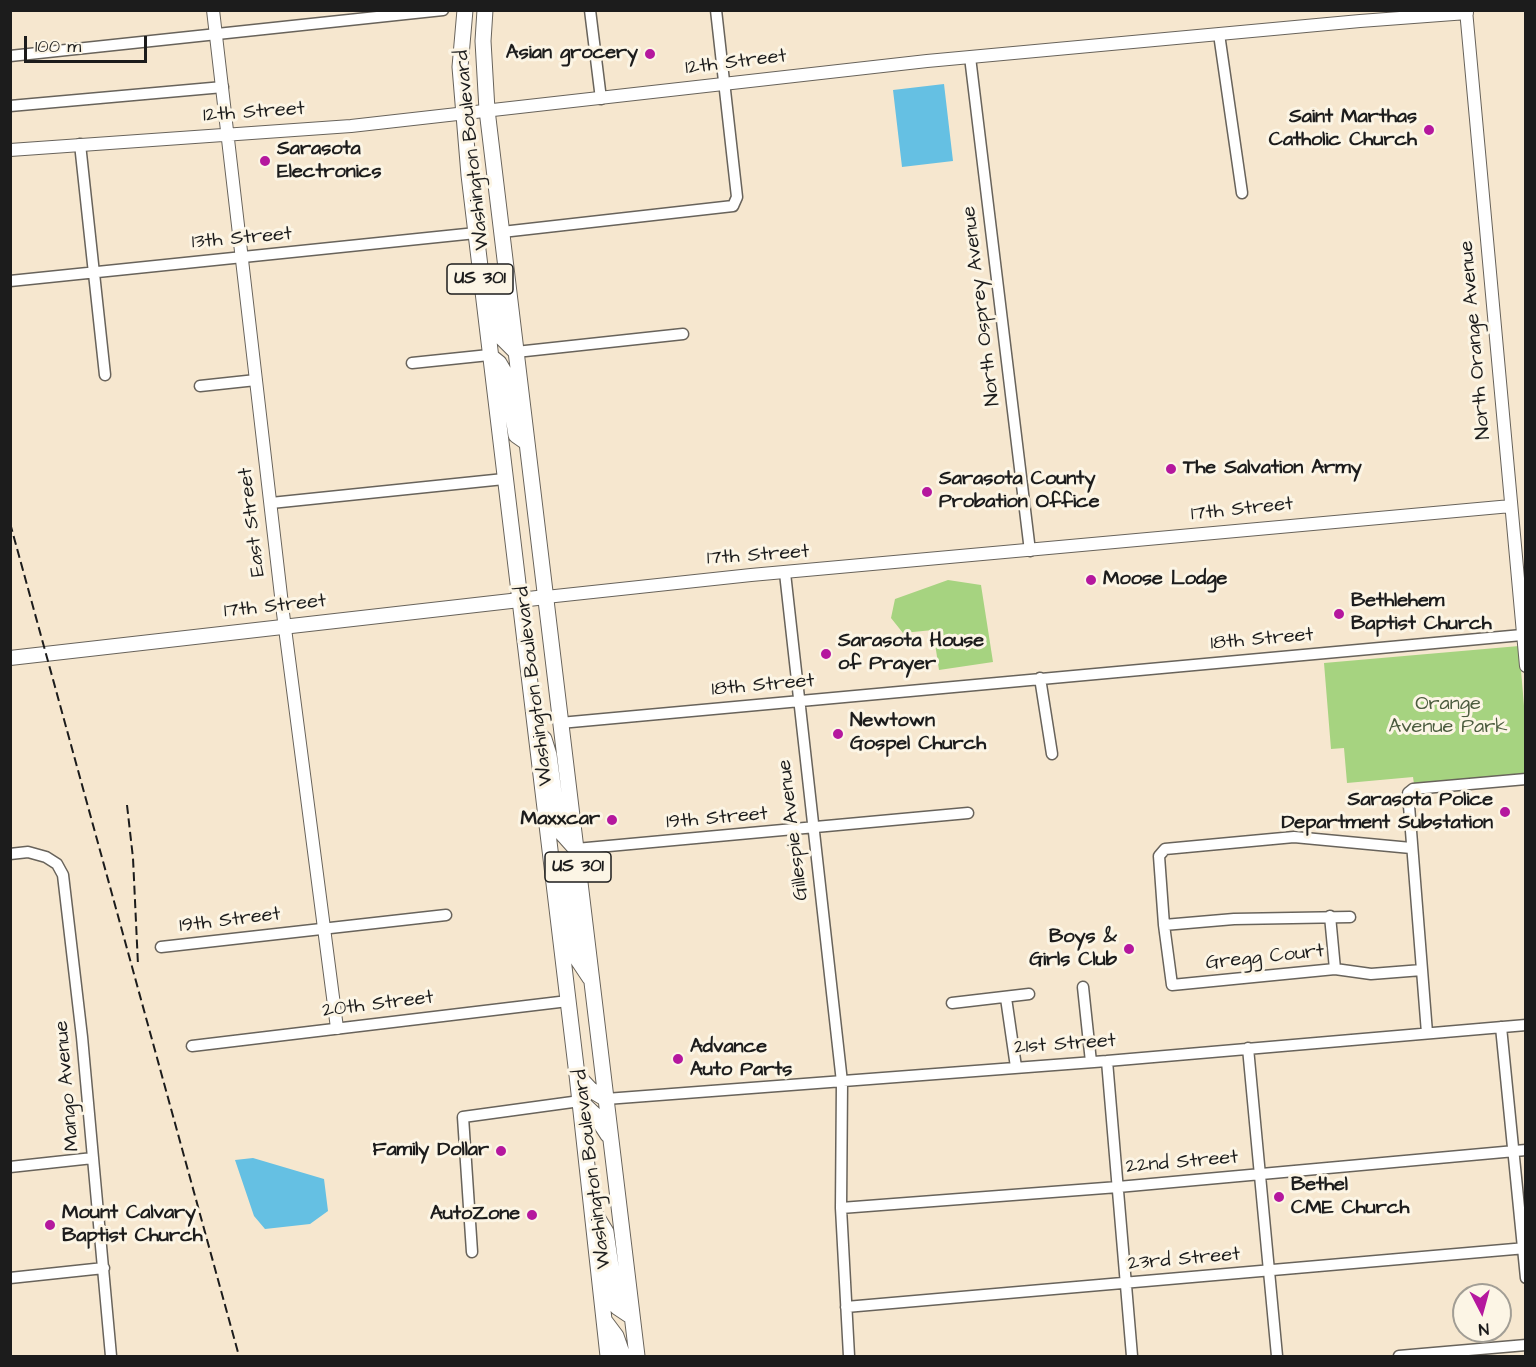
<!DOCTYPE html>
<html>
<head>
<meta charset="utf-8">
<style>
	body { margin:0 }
	#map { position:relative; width:1536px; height:1367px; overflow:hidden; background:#f6e7cf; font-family:"Architects Daughter",sans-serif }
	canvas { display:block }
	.frame { position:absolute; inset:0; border:12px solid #1c1c1c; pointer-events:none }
	.north { position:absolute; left:1452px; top:1283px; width:60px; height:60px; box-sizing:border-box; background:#fcf5e5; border:2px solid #a29e95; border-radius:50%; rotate:174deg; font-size:16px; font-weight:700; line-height:24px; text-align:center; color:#1c1c1c }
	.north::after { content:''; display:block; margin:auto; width:21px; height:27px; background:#b5179e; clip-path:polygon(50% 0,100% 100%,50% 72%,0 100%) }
	.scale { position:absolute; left:24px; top:36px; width:123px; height:27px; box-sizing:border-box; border:3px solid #1c1c1c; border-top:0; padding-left:8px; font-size:18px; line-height:21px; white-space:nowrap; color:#1c1c1c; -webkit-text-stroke:4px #fcf5e5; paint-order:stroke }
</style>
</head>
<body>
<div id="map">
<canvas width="1536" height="1367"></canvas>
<div class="frame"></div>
<div class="north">N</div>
<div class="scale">100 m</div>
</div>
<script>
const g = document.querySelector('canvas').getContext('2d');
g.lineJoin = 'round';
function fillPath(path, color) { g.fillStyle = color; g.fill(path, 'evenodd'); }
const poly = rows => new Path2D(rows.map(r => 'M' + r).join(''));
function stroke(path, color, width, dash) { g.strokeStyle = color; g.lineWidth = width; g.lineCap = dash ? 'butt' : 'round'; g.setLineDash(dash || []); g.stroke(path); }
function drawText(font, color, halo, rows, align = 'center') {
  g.font = font + ' "Architects Daughter",sans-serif'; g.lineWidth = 6; g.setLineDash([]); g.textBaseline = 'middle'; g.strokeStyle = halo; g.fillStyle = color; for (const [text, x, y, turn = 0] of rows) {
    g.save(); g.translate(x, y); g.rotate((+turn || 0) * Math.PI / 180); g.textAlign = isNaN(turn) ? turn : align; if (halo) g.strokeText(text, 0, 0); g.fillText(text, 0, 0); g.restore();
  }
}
fillPath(poly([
	[948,580,981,585,993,662,939,670,933,630,903,633,891,618,895,599],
	[1519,646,1525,718,1525,774,1414,784,1413,777,1347,783,1344,748,1331,749,1324,663]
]), '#a6d380');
fillPath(poly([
	[944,84,953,161,902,167,893,90],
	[253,1158,324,1179,328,1211,310,1224,265,1229,254,1216,235,1160]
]), '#65c0e3');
const minor = poly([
	[590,10,601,99],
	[1219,34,1242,193],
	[10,56,443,10],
	[970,57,1030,551],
	[10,106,223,87],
	[80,144,105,375],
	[502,232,733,206,737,197,716,10],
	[10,281,476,233],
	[516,352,683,334],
	[412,363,489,355],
	[200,386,256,380],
	[271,503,504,479],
	[785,573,842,1082,841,1208,849,1356],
	[1040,678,1052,754],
	[560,723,1522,635],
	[1411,848,1294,837,1165,849,1159,856,1164,925,1172,985,1335,969,1371,974,1422,970],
	[576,849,968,813],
	[10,854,28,852,46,857,57,864,63,875,82,1037,111,1356],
	[1330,916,1335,969],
	[1164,925,1234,919,1350,917],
	[161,947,446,915],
	[1083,987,1091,1062],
	[1006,998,1016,1067],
	[952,1003,1029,994],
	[1501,1027,1526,1278],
	[1427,1033,1408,793,1413,789,1526,779],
	[192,1046,568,1001],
	[1248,1048,1277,1356],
	[1107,1061,1132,1356],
	[606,1099,1107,1061,1526,1025],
	[10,1167,93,1158],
	[841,1208,1118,1187,1526,1150],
	[472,1252,463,1117,580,1101],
	[10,1278,104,1268],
	[846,1307,1526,1248],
	[1399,1356,1526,1345]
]);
const tertiary = poly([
	[213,10,283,613,337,1028],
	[1466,10,1526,666],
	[10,150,351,126,927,61,1360,21,1467,13],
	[546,597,751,575,1511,506]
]);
const secondary = poly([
	[10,658,546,597]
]);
const primary = poly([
	[465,10,460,67,469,175,577,1075,608,1356],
	[485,10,483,41,487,110,637,1356],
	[479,270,493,286,500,336,516,352],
	[489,355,499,363,506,375,516,435,526,442],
	[539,735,544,739,549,755,559,830,576,849],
	[553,862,566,879,576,957,590,978],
	[577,1075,591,1090,606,1099],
	[580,1101,595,1115,608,1135],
	[595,1214,606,1232,617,1307,632,1317],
	[604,1320,616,1336,623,1356]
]);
stroke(minor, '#68635b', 13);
stroke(tertiary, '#68635b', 14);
stroke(secondary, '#68635b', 16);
stroke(primary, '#68635b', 17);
stroke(minor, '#fff', 10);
stroke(tertiary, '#fff', 12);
stroke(secondary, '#fff', 14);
stroke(primary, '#fff', 15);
stroke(poly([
	[10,523,239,1356],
	[127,805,133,858,138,965]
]), '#1c1c1c', 2, [9, 4.5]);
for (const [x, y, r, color] of [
	[650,54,6,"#b5179e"],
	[1429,130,6,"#b5179e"],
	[265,161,6,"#b5179e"],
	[1171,469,6,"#b5179e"],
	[927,492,6,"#b5179e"],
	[1091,580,6,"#b5179e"],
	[1339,614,6,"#b5179e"],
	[826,654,6,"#b5179e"],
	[838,734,6,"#b5179e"],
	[1505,812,6,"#b5179e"],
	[612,820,6,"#b5179e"],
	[1129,949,6,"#b5179e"],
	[678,1059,6,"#b5179e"],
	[501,1151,6,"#b5179e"],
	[1279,1197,6,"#b5179e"],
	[532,1215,6,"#b5179e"],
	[50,1225,6,"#b5179e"]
]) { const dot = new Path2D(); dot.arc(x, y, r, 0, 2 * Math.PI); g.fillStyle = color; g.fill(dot); stroke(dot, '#fcf5e5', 2); }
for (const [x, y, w] of [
	[480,279,66],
	[578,867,66]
]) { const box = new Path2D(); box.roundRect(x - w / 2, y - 15, w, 30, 4.5); g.fillStyle = '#fcf5e5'; g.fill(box); stroke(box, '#1c1c1c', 1.5); }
drawText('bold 18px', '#1c1c1c', null, [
	["US 301",480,279],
	["US 301",578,867]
]);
drawText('bold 20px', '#1c1c1c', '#fcf5e5', [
	["Asian grocery",638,54,"right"],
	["Saint Marthas",1417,118,"right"],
	["Catholic Church",1417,141,"right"],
	["Sarasota",277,150],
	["Electronics",277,173],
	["The Salvation Army",1183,469],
	["Sarasota County",939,480],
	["Probation Office",939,503],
	["Moose Lodge",1103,580],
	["Bethlehem",1351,602],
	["Baptist Church",1351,625],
	["Sarasota House",838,642],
	["of Prayer",838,665],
	["Newtown",850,722],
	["Gospel Church",850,745],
	["Sarasota Police",1493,801,"right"],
	["Department Substation",1493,824,"right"],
	["Maxxcar",600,820,"right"],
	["Boys &",1117,938,"right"],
	["Girls Club",1117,961,"right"],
	["Advance",690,1048],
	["Auto Parts",690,1071],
	["Family Dollar",489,1151,"right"],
	["Bethel",1291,1186],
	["CME Church",1291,1209],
	["Mount Calvary",62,1214],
	["Baptist Church",62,1237],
	["AutoZone",520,1215,"right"]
], 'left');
drawText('20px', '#1c1c1c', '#fcf5e5', [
	["12th Street",736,63,-7],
	["12th Street",254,113,-4],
	["Washington Boulevard",473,150,-96],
	["13th Street",242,239,-5],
	["North Osprey Avenue",982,306,-97],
	["North Orange Avenue",1476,340,-95],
	["17th Street",1242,510,-6],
	["East Street",253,522,-97],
	["17th Street",758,556,-4],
	["17th Street",275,607,-6],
	["18th Street",1262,640,-5],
	["Washington Boulevard",535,686,-97],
	["18th Street",763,686,-5],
	["19th Street",717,819,-5],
	["Gillespie Avenue",794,830,-97],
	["19th Street",230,921,-7],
	["Gregg Court",1265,958,-6],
	["20th Street",378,1005,-7],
	["21st Street",1065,1045,-4],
	["Mango Avenue",68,1086,-95],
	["22nd Street",1182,1163,-5],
	["Washington Boulevard",593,1169,-97],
	["23rd Street",1184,1260,-5]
]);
drawText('20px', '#4c5c3f', '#fcf5e5', [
	["Orange",1448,705],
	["Avenue Park",1448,728]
]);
</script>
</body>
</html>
